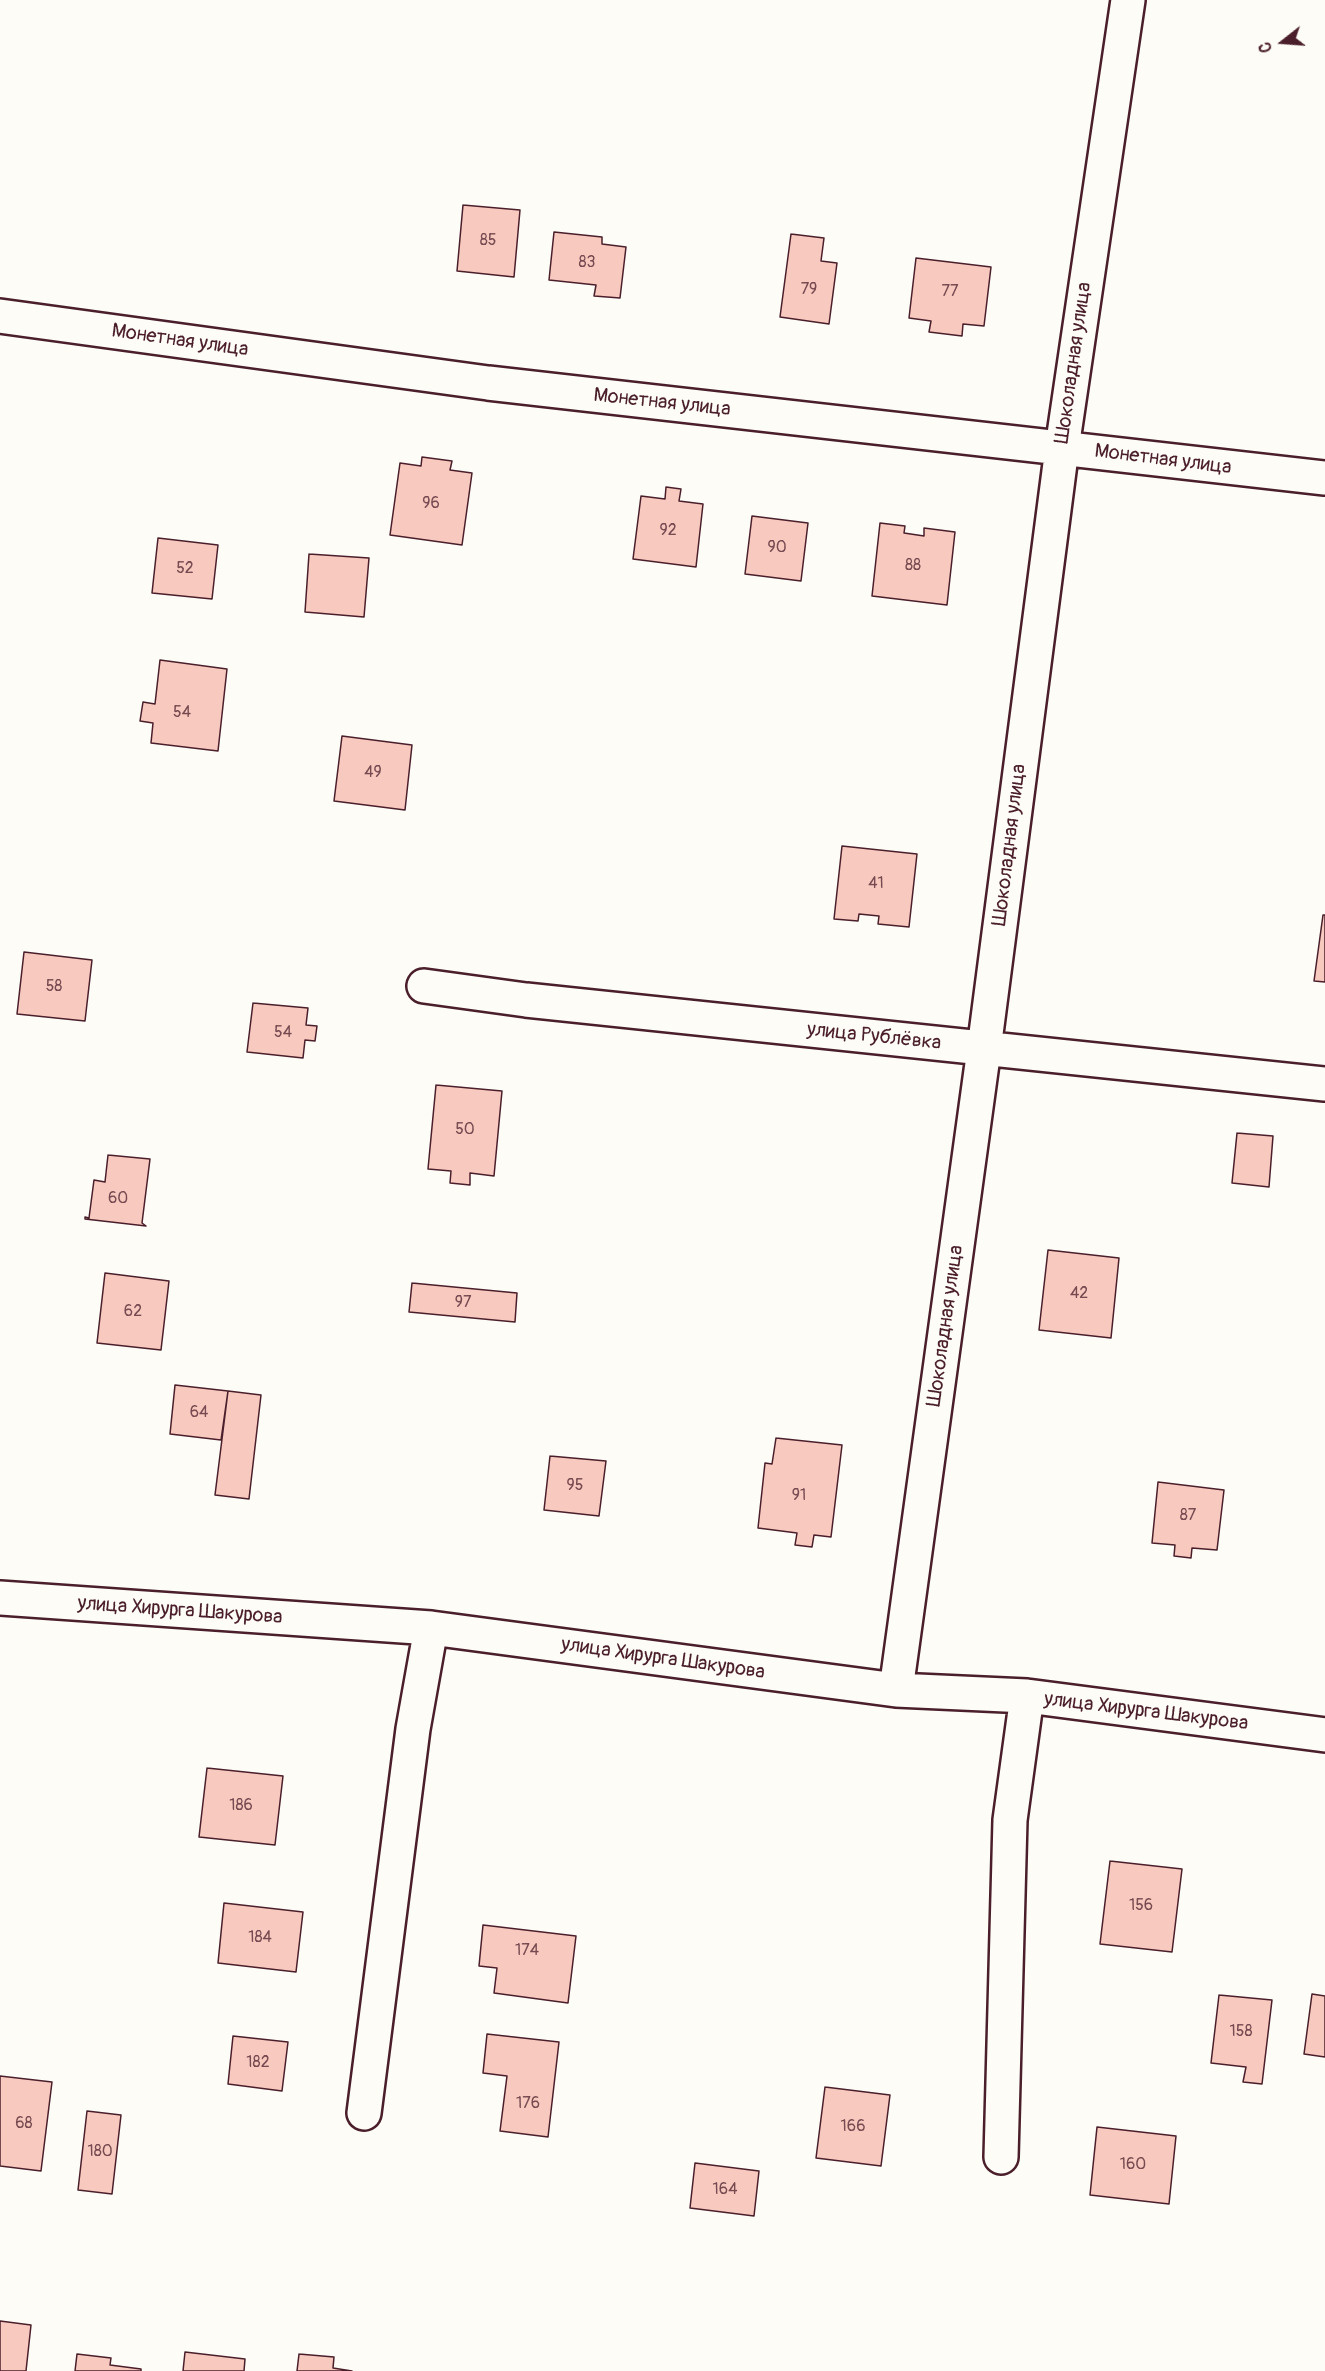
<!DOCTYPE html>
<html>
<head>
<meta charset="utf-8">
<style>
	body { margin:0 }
	#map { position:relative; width:1325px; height:2371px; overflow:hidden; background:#fdfcf7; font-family:Pangolin,sans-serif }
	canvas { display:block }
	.north { position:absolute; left:1253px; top:12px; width:60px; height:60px; -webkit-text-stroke:4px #fdfcf7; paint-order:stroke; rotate:253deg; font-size:16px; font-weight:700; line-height:24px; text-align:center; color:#4a1f2b }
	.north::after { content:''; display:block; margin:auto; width:21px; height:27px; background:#4a1f2b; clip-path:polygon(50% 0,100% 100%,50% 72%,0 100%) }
</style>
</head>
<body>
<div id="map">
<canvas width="1325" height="2371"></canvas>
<div class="north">С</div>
</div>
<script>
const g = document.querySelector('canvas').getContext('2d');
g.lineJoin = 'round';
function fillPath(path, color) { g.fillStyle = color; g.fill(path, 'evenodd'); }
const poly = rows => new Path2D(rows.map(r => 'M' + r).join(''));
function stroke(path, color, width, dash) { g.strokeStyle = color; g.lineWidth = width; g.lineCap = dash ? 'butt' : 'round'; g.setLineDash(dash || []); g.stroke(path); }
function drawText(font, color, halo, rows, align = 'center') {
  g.font = font + ' Pangolin,sans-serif'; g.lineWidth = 4.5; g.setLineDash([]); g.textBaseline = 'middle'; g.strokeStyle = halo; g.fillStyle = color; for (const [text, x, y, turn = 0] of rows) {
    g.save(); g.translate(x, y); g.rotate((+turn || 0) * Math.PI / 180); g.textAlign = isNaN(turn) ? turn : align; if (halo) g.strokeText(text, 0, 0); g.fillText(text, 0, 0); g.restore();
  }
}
const building = poly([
	[463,205,520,210,514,277,457,271,463,205],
	[554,232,602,237,602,244,626,247,620,298,594,296,596,285,549,280,554,232],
	[791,234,824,238,821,261,837,263,829,324,780,317,791,234],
	[916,258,991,267,984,326,963,324,962,336,929,332,931,321,909,318,916,258],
	[422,457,452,461,450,470,472,473,462,545,390,535,400,463,421,466,422,457],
	[666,487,681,489,679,501,703,504,696,567,633,559,641,496,665,499,666,487],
	[752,516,808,523,801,581,745,574,752,516],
	[880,523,905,526,904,533,924,536,924,528,955,532,947,605,872,596,880,523],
	[158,538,218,545,212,599,152,593,158,538],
	[309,554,369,558,364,617,305,612,309,554],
	[160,660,227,669,218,751,151,743,153,723,140,721,143,702,155,704,160,660],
	[342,736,412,745,405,810,334,801,342,736],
	[842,846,917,854,909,927,878,924,879,916,859,914,858,921,834,919,842,846],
	[1323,915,1325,915,1325,982,1314,981,1323,915],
	[24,952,92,960,85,1021,17,1014,24,952],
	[253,1003,308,1008,306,1025,317,1026,315,1041,305,1040,303,1058,247,1052,253,1003],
	[436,1085,502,1091,494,1176,470,1173,470,1185,450,1183,451,1171,428,1169,436,1085],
	[1237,1133,1273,1136,1269,1187,1232,1183,1237,1133],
	[108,1155,150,1159,142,1223,146,1226,85,1219,85,1217,89,1218,94,1180,105,1182,108,1155],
	[1048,1250,1119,1258,1111,1338,1039,1330,1048,1250],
	[105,1273,169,1281,161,1350,97,1343,105,1273],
	[412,1283,517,1293,515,1322,409,1312,412,1283],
	[175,1385,228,1391,221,1440,170,1434,175,1385],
	[228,1391,261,1395,249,1499,215,1495,228,1391],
	[776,1438,842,1445,831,1537,814,1535,812,1547,795,1545,797,1533,758,1528,765,1463,772,1464,776,1438],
	[550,1456,606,1461,599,1516,544,1510,550,1456],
	[1158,1482,1224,1490,1217,1550,1192,1548,1191,1558,1174,1556,1175,1545,1152,1543,1158,1482],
	[207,1768,283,1776,275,1845,199,1837,207,1768],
	[1110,1861,1182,1869,1172,1952,1100,1944,1110,1861],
	[224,1903,303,1912,296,1972,218,1963,224,1903],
	[483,1925,576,1936,568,2003,494,1993,497,1968,479,1966,483,1925],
	[1312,1994,1325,1996,1325,2057,1304,2054,1312,1994],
	[1219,1995,1272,2000,1262,2084,1243,2082,1246,2067,1211,2063,1219,1995],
	[487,2034,559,2042,548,2137,500,2131,507,2076,483,2073,487,2034],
	[233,2036,288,2042,282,2091,228,2084,233,2036],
	[0,2076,52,2082,41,2171,0,2166,0,2076],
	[825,2087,890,2095,881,2166,816,2158,825,2087],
	[87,2111,121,2115,112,2194,78,2190,87,2111],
	[1097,2127,1176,2136,1169,2204,1090,2195,1097,2127],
	[695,2163,759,2171,754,2216,690,2208,695,2163],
	[0,2321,31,2325,26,2371,0,2371,0,2321],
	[185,2352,245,2359,244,2371,183,2371,185,2352],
	[77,2354,111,2358,110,2365,141,2369,141,2371,75,2371,77,2354],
	[299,2354,334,2357,333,2368,352,2371,297,2371,299,2354]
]);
fillPath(building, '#f8c9be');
stroke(building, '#4a1f2b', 1.5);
const minor = poly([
	[0,316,488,383,1325,478],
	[424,986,526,1000,1325,1084],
	[0,1598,431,1628,896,1690,1027,1696,1325,1735],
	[896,1690,984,1049,1062,448,1128,0],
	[364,2113,413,1729,431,1628],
	[1001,2157,1010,1820,1027,1696]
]);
stroke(minor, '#4a1f2b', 38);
stroke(minor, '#fdfcf7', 33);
drawText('16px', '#764a50', null, [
	["85",488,241],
	["83",587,263],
	["79",809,290],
	["77",950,292],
	["96",431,504],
	["92",668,531],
	["90",777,548],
	["88",913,566],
	["52",185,569],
	["54",182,713],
	["49",373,773],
	["41",876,884],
	["58",54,987],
	["54",283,1033],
	["50",465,1130],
	["60",118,1199],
	["42",1079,1294],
	["97",463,1303],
	["62",133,1312],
	["64",199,1413],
	["95",575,1486],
	["91",799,1496],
	["87",1188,1516],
	["186",241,1806],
	["156",1141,1906],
	["184",260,1938],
	["174",527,1951],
	["158",1241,2032],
	["182",258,2063],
	["176",528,2104],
	["68",24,2124],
	["166",853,2127],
	["180",100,2152],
	["160",1133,2165],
	["164",725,2190]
]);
drawText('20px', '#4a1f2b', '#fdfcf7', [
	["Монетная улица",180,341,8],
	["Шоколадная улица",1074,363,-82],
	["Монетная улица",662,403,6],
	["Монетная улица",1163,460,7],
	["Шоколадная улица",1010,845,-83],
	["улица Рублёвка",874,1037,6],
	["Шоколадная улица",946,1326,-82],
	["улица Хирурга Шакурова",180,1611,4],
	["улица Хирурга Шакурова",663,1659,8],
	["улица Хирурга Шакурова",1146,1712,7]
]);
</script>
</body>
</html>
